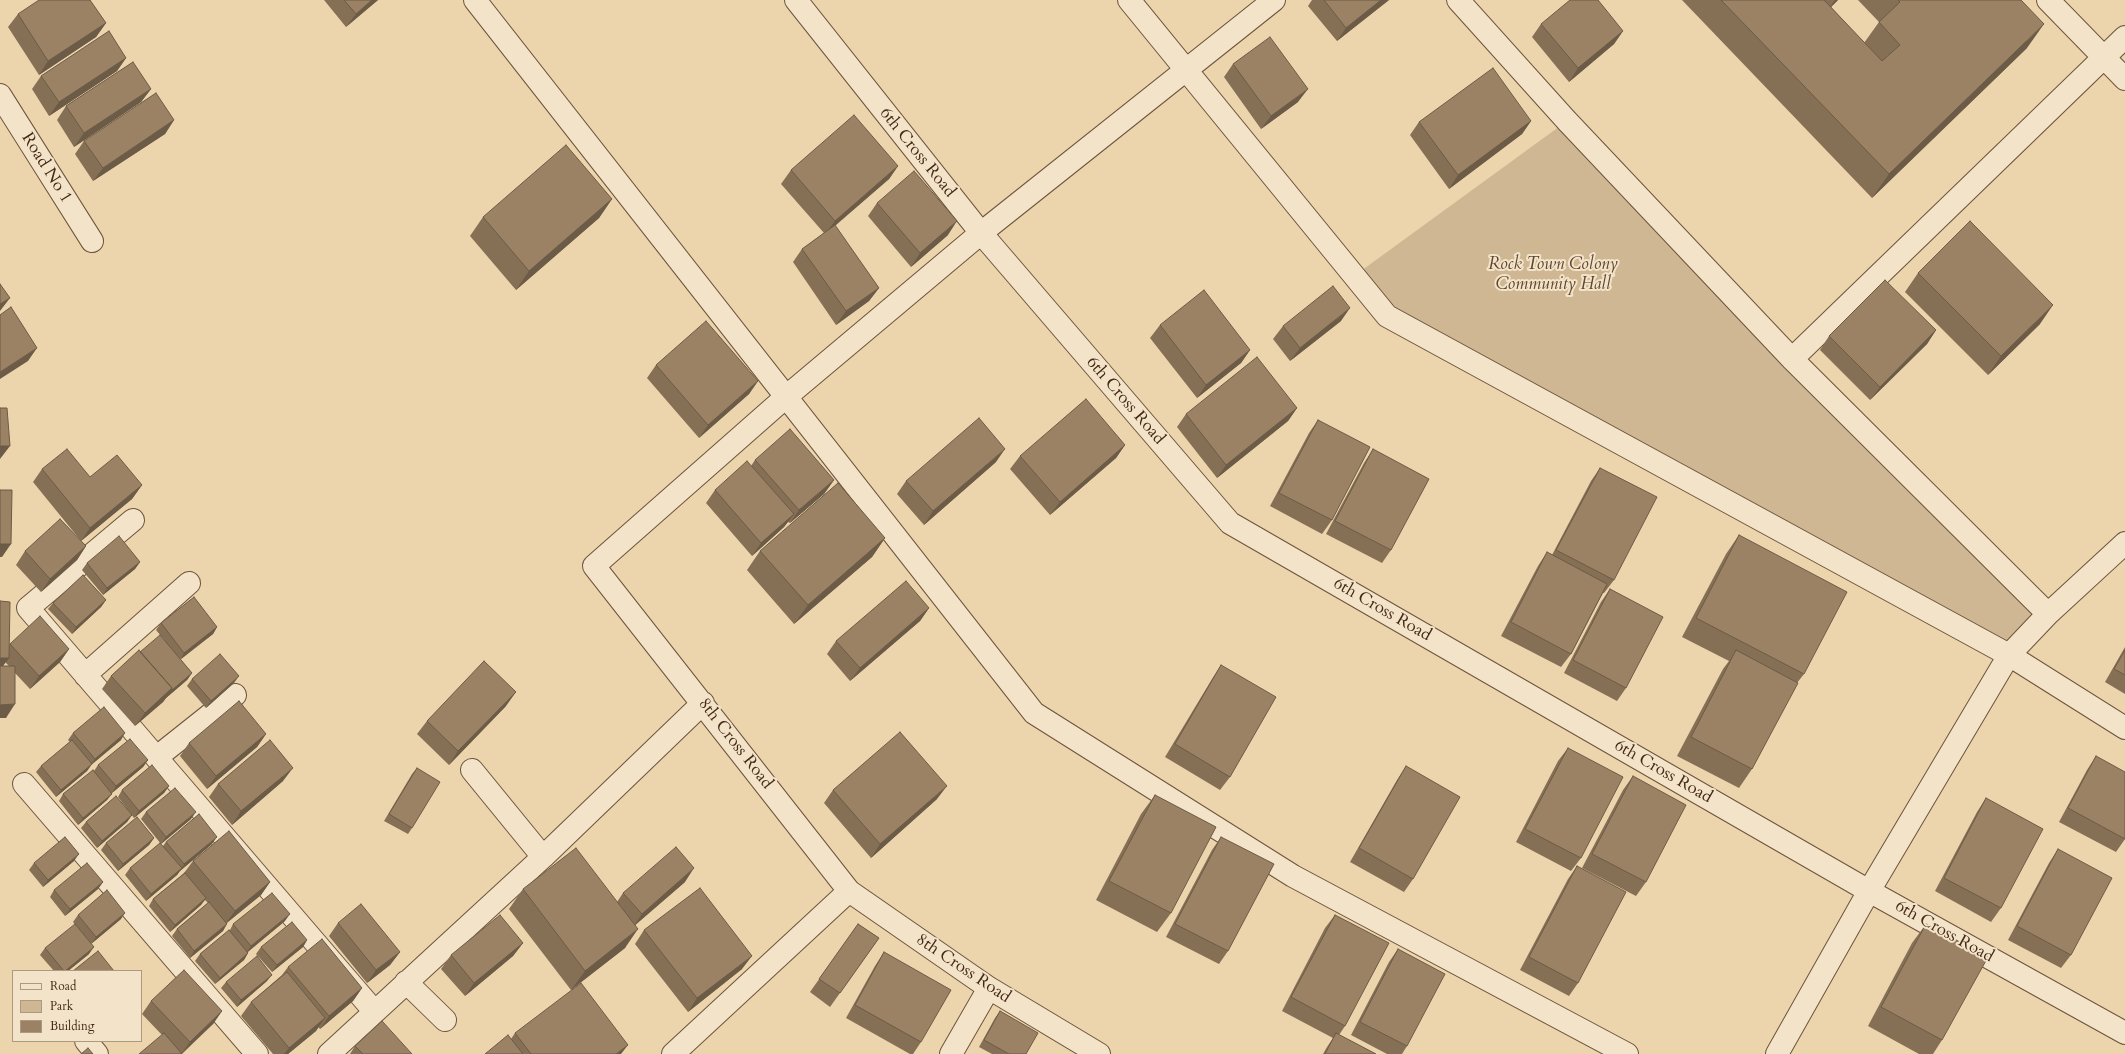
<!DOCTYPE html>
<html>
<head>
<meta charset="utf-8">
<style>
	body { margin:0 }
	#map { position:relative; width:2125px; height:1054px; overflow:hidden; background:#ecd4ac; font-family:Cardo,serif }
	canvas { display:block }
	.legend { position:absolute; left:12px; top:970px; width:130px; height:72px; box-sizing:border-box; background:#f3e3c9; border:1px solid #ad9982; margin:0; padding:5px 7px; list-style:none; font-size:12px; color:#432a17 }
	.legend li { display:flex; align-items:center; gap:8px; height:20px }
	.legend b { width:20px; border:1px solid #ad9982 }
</style>
</head>
<body>
<div id="map">
<canvas width="2125" height="1054"></canvas>
<ul class="legend">
<li><b style="height:5px;background:#f3e3c9"></b>Road</li>
<li><b style="height:11px;background:#cfb793"></b>Park</li>
<li><b style="height:11px;background:#9b8264"></b>Building</li>
</ul>
</div>
<script>
const g = document.querySelector('canvas').getContext('2d');
g.lineJoin = 'round';
function fillPath(path, color) { g.fillStyle = color; g.fill(path, 'evenodd'); }
const poly = rows => new Path2D(rows.map(r => 'M' + r).join(''));
function stroke(path, color, width, dash) { g.strokeStyle = color; g.lineWidth = width; g.lineCap = dash ? 'butt' : 'round'; g.setLineDash(dash || []); g.stroke(path); }
function drawText(font, color, halo, rows, align = 'center') {
  g.font = font + ' Cardo,serif'; g.lineWidth = 4; g.setLineDash([]); g.textBaseline = 'middle'; g.strokeStyle = halo; g.fillStyle = color; for (const [text, x, y, turn = 0] of rows) {
    g.save(); g.translate(x, y); g.rotate((+turn || 0) * Math.PI / 180); g.textAlign = isNaN(turn) ? turn : align; if (halo) g.strokeText(text, 0, 0); g.fillText(text, 0, 0); g.restore();
  }
}
fillPath(poly([
	[1567,121,2048,614,2009,655,1387,316,1354,276]
]), '#cfb793');
const minor = poly([
	[475,0,1034,713,1293,876,1627,1054],
	[796,0,981,233,1230,523,1869,891,2125,1033],
	[1129,0,1387,316,2009,655,2125,728],
	[1458,0,1567,121,1792,359,2048,614],
	[2048,0,2125,79],
	[0,95,92,241],
	[1792,359,2125,37],
	[133,520,28,608,374,1011],
	[85,675,189,583],
	[157,757,235,695],
	[472,770,543,857],
	[24,784,257,1054],
	[406,982,445,1020],
	[86,1041,97,1054],
	[329,1054,543,857,703,703],
	[673,1054,849,891],
	[951,1054,989,988],
	[1099,1054,989,988,849,891,594,566,787,396,981,233,1274,0],
	[1777,1054,1869,891,2009,655,2048,614,2125,543]
]);
stroke(minor, '#6d543c', 24);
stroke(minor, '#f3e3c9', 22);
fillPath(poly([
	[324,0,378,0,346,27],
	[1312,0,1389,0,1337,41,1308,6],
	[1682,0,1838,0,1831,7,1864,43,1879,22,1858,0,2021,0,2027,48,1872,198],
	[18,14,106,23,96,37,39,75,8,27],
	[1541,24,1623,31,1614,44,1569,82,1532,37],
	[126,58,117,71,49,116,32,89,41,76],
	[1233,64,1298,102,1261,129,1224,77],
	[151,89,141,102,74,147,57,120,66,106],
	[174,120,165,134,93,181,75,154,84,141],
	[1531,121,1522,134,1449,189,1410,135,1419,122],
	[898,166,889,179,835,226,879,288,869,301,836,325,793,262,802,249,824,233,781,184,791,170],
	[612,199,599,218,516,290,470,236,483,217],
	[877,203,948,235,911,267,868,216],
	[1918,273,2040,324,1988,375,1905,292],
	[1341,321,1290,361,1273,339,1283,326],
	[1160,325,1250,350,1241,363,1197,398,1150,338],
	[1936,330,1927,344,1870,400,1820,350,1829,336],
	[656,365,758,381,749,394,699,438,647,378],
	[1297,408,1288,421,1217,478,1177,427,1186,414],
	[1318,420,1332,520,1322,534,1270,506,1309,433],
	[1125,445,1116,458,1050,515,1010,469,1020,456],
	[1373,449,1391,550,1382,563,1326,534,1364,463],
	[755,460,834,480,824,494,790,523,788,522,784,527,752,556,706,503,715,490,751,466],
	[996,462,924,525,897,494,906,481],
	[1600,468,1614,580,1604,593,1603,593,1571,654,1561,667,1501,636,1538,566,1547,552,1552,555,1591,481],
	[42,469,90,477,142,485,132,499,81,541,33,482],
	[1739,535,1804,674,1797,683,1752,769,1739,788,1677,756,1723,669,1729,661,1682,637,1726,554],
	[885,538,872,557,794,624,747,570,760,551],
	[86,546,77,560,41,592,16,565,25,551],
	[140,562,135,569,103,595,82,570,87,563],
	[1610,589,1626,688,1617,701,1564,673,1601,602],
	[106,600,101,607,72,634,48,609,53,603],
	[0,601,9,645,10,644,69,649,60,662,30,689,15,673,6,718,0,718],
	[5,662,9,666,3,666],
	[929,608,920,621,850,681,827,654,836,641],
	[161,623,217,627,213,634,180,659,192,673,187,680,166,698,163,702,135,726,102,689,111,676,140,652,166,642,156,630],
	[2125,647,2125,694,2105,682],
	[1221,665,1230,777,1220,790,1165,757,1212,679],
	[192,679,234,683,206,708,187,686],
	[506,706,449,765,417,734,427,721],
	[73,733,121,740,92,764,87,771,56,797,36,772,41,766,70,742,68,740],
	[266,734,257,747,207,789,180,756,189,743],
	[1568,748,1581,858,1571,871,1516,842,1558,761],
	[2096,756,2125,839,2116,852,2059,822,2087,770],
	[148,760,143,767,112,793,107,800,78,825,59,801,63,794,94,771,98,765],
	[1406,766,1413,879,1404,892,1350,862,1397,780],
	[417,768,412,828,408,834,384,821,412,774],
	[1633,776,1646,882,1636,896,1582,868,1623,790],
	[283,781,232,825,209,797,218,784],
	[169,786,164,793,134,818,118,797,122,790],
	[833,790,937,799,871,858,824,803],
	[1155,795,1171,913,1157,932,1096,900,1141,814],
	[1986,798,2001,908,1991,922,1935,891,1977,812],
	[146,812,191,819,161,844,141,819],
	[132,815,127,822,97,848,81,828,86,822],
	[1221,837,1228,951,1219,964,1166,937,1212,850],
	[154,838,149,845,118,871,101,850,106,843],
	[166,842,212,844,180,871,177,875,146,901,125,875,130,868,163,846],
	[2058,849,2071,955,2061,968,2008,940,2049,863],
	[74,861,43,887,29,870,34,863],
	[193,861,270,882,261,895,227,923,223,931,190,958,172,936,177,929,208,903,205,900,201,905,170,932,149,906,153,899,184,873],
	[1577,866,1578,983,1569,996,1520,970,1568,879],
	[103,882,98,889,65,916,50,897,54,890],
	[685,882,635,925,625,948,571,990,509,909,523,889,617,902,623,893],
	[78,915,121,919,91,944,73,922],
	[1335,915,1345,1026,1339,1035,1376,1054,1323,1054,1327,1047,1333,1038,1282,1011,1325,928],
	[285,921,248,952,248,953,244,960,215,984,195,961,200,954,230,930,233,924],
	[338,923,400,952,390,965,367,983,329,936],
	[858,924,879,938,830,1007,810,992],
	[1926,924,1942,1040,1933,1054,1919,1054,1868,1026,1912,943],
	[644,930,742,969,688,1012,635,944],
	[307,940,303,947,272,972,256,954,261,947],
	[523,943,513,956,465,996,441,969,451,955],
	[45,948,89,954,68,971,54,971,40,955],
	[1398,949,1407,1046,1402,1054,1387,1054,1351,1035,1389,962],
	[884,952,921,1042,913,1054,910,1054,846,1018,875,966],
	[288,967,362,988,353,1001,320,1029,318,1027,316,1031,288,1054,273,1054,241,1016,251,1002,282,975],
	[267,981,237,1007,221,988,226,982],
	[151,1001,222,1011,213,1024,182,1054,162,1035,142,1014],
	[1000,1011,1026,1054,992,1054,979,1047,995,1018],
	[515,1033,621,1054,485,1054,511,1039],
	[355,1046,412,1054,350,1054]
]), '#857056');
fillPath(poly([
	[372,0,378,0,346,27,356,14],
	[1381,0,1389,0,1337,41,1346,28],
	[1835,0,1838,0,1828,10],
	[106,23,96,37,39,75,48,61],
	[2044,24,2027,48,1872,198,1889,174],
	[1623,31,1614,44,1569,82,1578,68],
	[126,58,117,71,49,116,59,102],
	[151,89,141,102,74,147,84,133],
	[1308,89,1298,102,1261,129,1271,116],
	[174,120,165,134,93,181,103,168],
	[1531,121,1522,134,1449,189,1458,175],
	[898,166,889,179,825,234,835,221],
	[612,199,599,218,516,290,529,271],
	[957,221,948,235,911,267,920,253],
	[879,288,869,301,836,325,846,311],
	[10,298,0,311,0,304],
	[2053,305,2040,324,1988,375,2001,356],
	[1350,308,1341,321,1290,361,1300,348],
	[1936,330,1927,344,1870,400,1880,387],
	[37,348,28,361,0,379,0,372],
	[1250,350,1241,363,1197,398,1206,385],
	[758,381,749,394,699,438,708,425],
	[1297,408,1288,421,1217,478,1226,465],
	[1125,445,1116,458,1050,515,1060,502],
	[0,446,10,446,0,459],
	[1005,449,996,462,924,525,933,511],
	[834,480,824,494,790,523,799,510],
	[142,485,132,499,81,541,90,528],
	[794,514,784,527,752,556,761,543],
	[885,538,872,557,794,624,808,605],
	[0,544,11,544,2,557,0,557],
	[86,546,77,560,41,592,50,579],
	[140,562,135,569,103,595,107,588],
	[106,600,101,607,72,634,76,627],
	[929,608,920,621,850,681,860,668],
	[217,627,213,634,180,660,184,653],
	[69,649,60,662,30,689,39,676],
	[0,658,9,658,0,670],
	[192,673,187,680,166,698,163,702,135,726,145,713,172,688],
	[239,676,234,683,206,708,211,701],
	[516,692,506,706,449,765,458,751],
	[15,704,6,718,0,718,0,705],
	[125,733,121,740,90,766,95,759],
	[266,734,257,747,207,789,216,776],
	[148,760,143,767,112,793,116,786],
	[92,764,87,771,56,797,61,790],
	[293,768,283,781,232,825,241,811],
	[169,786,164,793,134,818,139,811],
	[947,786,937,799,871,858,880,844],
	[112,794,107,800,78,825,83,818],
	[196,812,191,819,161,844,166,837],
	[132,815,127,822,97,848,102,841],
	[217,837,212,844,180,871,177,875,146,901,151,894,182,868,184,864],
	[154,838,149,845,118,871,123,864],
	[79,854,74,861,43,887,48,880],
	[694,868,685,882,633,927,642,914],
	[103,882,98,889,65,916,70,909],
	[270,882,261,895,225,924,235,911],
	[206,898,201,905,170,932,175,925],
	[125,913,121,919,91,944,96,937],
	[290,914,285,921,246,953,251,946],
	[227,924,223,931,190,958,194,951],
	[638,929,625,948,571,990,585,971],
	[307,940,303,947,272,972,277,965],
	[523,943,513,956,465,996,474,983],
	[94,947,89,954,68,971,65,971],
	[400,952,390,965,367,983,376,970],
	[248,953,244,960,215,984,220,978],
	[752,956,742,969,688,1012,697,998],
	[272,975,267,981,237,1007,241,1000],
	[362,988,353,1001,320,1029,329,1016],
	[222,1011,213,1024,181,1054,190,1042],
	[325,1018,316,1031,288,1054,284,1054,289,1048],
	[628,1045,621,1054,616,1054]
]), '#6c5b46');
const building = poly([
	[39,0,90,0,106,23,48,61,18,14,39,0],
	[344,0,372,0,356,14,344,0],
	[1324,0,1381,0,1346,28,1324,0],
	[1570,0,1598,0,1623,31,1578,68,1541,24,1570,0],
	[1721,0,1824,0,1882,61,1900,45,1879,22,1900,2,1898,0,2021,0,2044,24,1889,174,1721,0],
	[109,31,126,58,59,102,41,76,109,31],
	[1270,37,1308,89,1271,116,1233,64,1270,37],
	[133,62,151,89,84,133,66,106,133,62],
	[1493,68,1531,121,1458,175,1419,122,1493,68],
	[156,93,174,120,103,168,84,141,156,93],
	[854,115,898,166,835,221,791,170,854,115],
	[566,145,612,199,529,271,483,217,566,145],
	[914,171,957,221,920,253,877,203,914,171],
	[1970,221,2053,305,2001,356,1918,273,1970,221],
	[835,225,879,288,846,311,802,249,835,225],
	[1885,280,1936,330,1880,387,1829,336,1885,280],
	[0,284,10,298,0,304,0,284],
	[1333,286,1350,308,1300,348,1283,326,1333,286],
	[1204,290,1250,350,1206,385,1160,325,1204,290],
	[11,307,37,348,0,372,0,315,11,307],
	[706,321,758,381,708,425,656,365,706,321],
	[1257,357,1297,408,1226,465,1186,414,1257,357],
	[1086,399,1125,445,1060,502,1020,456,1086,399],
	[0,408,7,408,10,446,0,446,0,408],
	[979,418,1005,449,933,511,906,481,979,418],
	[1318,420,1370,447,1332,520,1279,493,1318,420],
	[790,429,834,480,799,510,755,460,790,429],
	[67,449,90,477,117,455,142,485,90,528,42,469,67,449],
	[1373,449,1429,479,1391,550,1335,521,1373,449],
	[747,461,794,514,761,543,715,490,747,461],
	[1600,468,1657,497,1614,580,1556,550,1600,468],
	[838,483,885,538,808,605,760,551,838,483],
	[0,490,12,490,11,544,0,544,0,490],
	[60,519,86,546,50,579,25,551,60,519],
	[1739,535,1847,592,1804,674,1696,618,1739,535],
	[119,536,140,562,107,588,87,563,119,536],
	[1547,552,1607,584,1571,654,1511,622,1547,552],
	[83,575,106,600,76,627,53,603,83,575],
	[906,581,929,608,860,668,836,641,906,581],
	[1610,589,1663,617,1626,688,1573,660,1610,589],
	[194,597,217,627,184,653,161,623,194,597],
	[0,601,10,602,9,658,0,658,0,601],
	[40,616,69,649,39,676,10,644,40,616],
	[160,635,192,673,171,691,172,688,140,652,160,635],
	[139,650,172,688,145,713,111,676,139,650],
	[1736,650,1798,683,1752,769,1691,737,1736,650],
	[2125,650,2125,675,2114,669,2125,650],
	[220,654,239,676,211,701,192,679,220,654],
	[484,661,516,692,458,751,427,721,484,661],
	[1221,665,1276,697,1230,777,1175,744,1221,665],
	[0,666,15,666,15,704,0,705,0,666],
	[239,701,266,734,216,776,189,743,239,701],
	[104,707,125,733,95,759,73,733,104,707],
	[900,732,947,786,880,844,833,790,900,732],
	[130,739,148,760,116,786,98,765,130,739],
	[72,740,92,764,61,790,41,766,72,740],
	[270,740,293,768,241,811,218,784,270,740],
	[1568,748,1623,777,1581,858,1525,829,1568,748],
	[2096,756,2125,772,2125,839,2068,808,2096,756],
	[152,765,169,786,139,811,122,790,152,765],
	[1406,766,1460,797,1413,879,1359,848,1406,766],
	[417,768,440,782,412,828,389,814,417,768],
	[93,770,112,794,83,818,63,794,93,770],
	[1633,776,1686,805,1646,882,1592,854,1633,776],
	[175,788,196,812,166,837,146,812,175,788],
	[1155,795,1216,827,1171,913,1109,881,1155,795],
	[116,796,132,815,102,841,86,822,116,796],
	[1986,798,2043,829,2001,908,1944,878,1986,798],
	[199,814,217,837,184,864,166,842,199,814],
	[137,817,154,838,123,864,106,843,137,817],
	[229,831,270,882,235,911,193,861,229,831],
	[65,837,79,854,48,880,34,863,65,837],
	[1221,837,1274,864,1228,951,1175,924,1221,837],
	[160,843,182,868,151,894,130,868,160,843],
	[676,847,694,868,642,914,623,893,676,847],
	[576,848,638,929,585,971,523,889,576,848],
	[2058,849,2112,878,2071,955,2017,926,2058,849],
	[87,863,103,882,70,909,54,890,87,863],
	[1577,866,1626,892,1578,983,1529,957,1577,866],
	[185,873,206,898,175,925,153,899,185,873],
	[700,888,752,956,697,998,644,930,700,888],
	[107,890,125,913,96,937,78,915,107,890],
	[272,893,290,914,251,946,233,924,272,893],
	[209,902,227,924,194,951,177,929,209,902],
	[361,904,400,952,376,970,338,923,361,904],
	[500,915,523,943,474,983,451,955,500,915],
	[1335,915,1389,943,1345,1026,1291,997,1335,915],
	[292,922,307,940,277,965,261,947,292,922],
	[75,924,94,947,65,971,64,971,45,948,75,924],
	[858,924,879,938,840,993,819,979,858,924],
	[1926,924,1988,957,1942,1040,1881,1007,1926,924],
	[229,930,248,953,220,978,200,954,229,930],
	[322,939,362,988,329,1016,288,967,322,939],
	[1398,949,1445,974,1407,1046,1360,1022,1398,949],
	[98,951,114,971,73,971,98,951],
	[884,952,951,990,921,1042,855,1005,884,952],
	[257,956,272,975,241,1000,226,982,257,956],
	[184,970,222,1011,190,1042,151,1001,184,970],
	[287,972,325,1018,289,1048,251,1002,287,972],
	[581,983,628,1045,616,1054,531,1054,515,1033,581,983],
	[1000,1011,1038,1033,1026,1054,1009,1054,984,1040,1000,1011],
	[382,1021,412,1054,363,1054,355,1046,382,1021],
	[164,1033,182,1054,139,1054,164,1033],
	[1336,1033,1376,1054,1325,1054,1336,1033],
	[508,1035,523,1054,485,1054,508,1035],
	[88,1048,93,1054,81,1054,88,1048]
]);
fillPath(building, '#9b8264');
stroke(building, '#6c5b46', 1);
drawText('17px', '#432a17', '#f3e3c9', [
	["6th Cross Road",917,153,51],
	["Road No 1",46,168,58],
	["6th Cross Road",1125,401,49],
	["6th Cross Road",1382,610,30],
	["8th Cross Road",735,744,52],
	["6th Cross Road",1663,772,30],
	["6th Cross Road",1944,932,29],
	["8th Cross Road",963,969,34]
]);
drawText('italic 17px', '#5f4630', '#f3e3c9', [
	["Rock Town Colony",1553,265],
	["Community Hall",1553,285]
]);
</script>
</body>
</html>
